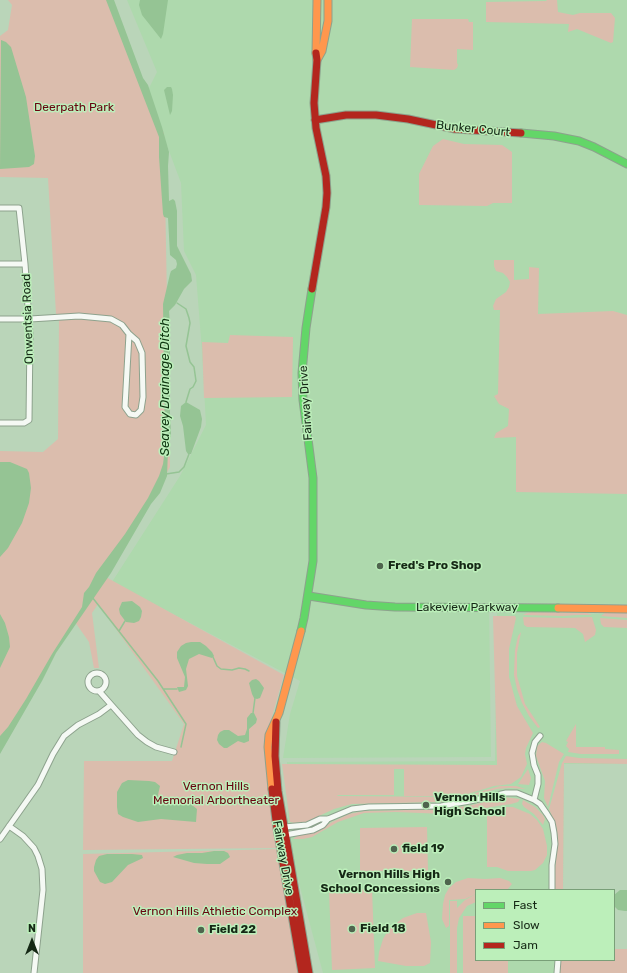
<!DOCTYPE html>
<html>
<head>
<meta charset="utf-8">
<style>
	body { margin:0 }
	#map { position:relative; width:627px; height:973px; overflow:hidden; background:#bad5b9; font-family:Rubik,sans-serif }
	canvas { display:block }
	.legend { position:absolute; left:475px; top:889px; width:140px; height:72px; box-sizing:border-box; background:#bcefba; border:1px solid #799f78; margin:0; padding:5px 7px; list-style:none; font-size:12px; color:#152815 }
	.legend li { display:flex; align-items:center; gap:8px; height:20px }
	.legend b { width:20px; border:1px solid #799f78 }
	.north { position:absolute; left:12px; top:921px; width:40px; height:40px; -webkit-text-stroke:3px #bcefba; paint-order:stroke; rotate:0deg; font-size:11px; font-weight:700; line-height:16px; text-align:center; color:#152815 }
	.north::after { content:''; display:block; margin:auto; width:14px; height:18px; background:#152815; clip-path:polygon(50% 0,100% 100%,50% 72%,0 100%) }
</style>
</head>
<body>
<div id="map">
<canvas width="627" height="973"></canvas>
<ul class="legend">
<li><b style="height:5px;background:#63d668"></b>Fast</li>
<li><b style="height:5px;background:#ff974d"></b>Slow</li>
<li><b style="height:5px;background:#b3261e"></b>Jam</li>
</ul>
<div class="north">N</div>
</div>
<script>
const g = document.querySelector('canvas').getContext('2d');
g.lineJoin = 'round';
function fillPath(path, color) { g.fillStyle = color; g.fill(path, 'evenodd'); }
const poly = rows => new Path2D(rows.map(r => 'M' + r).join(''));
function stroke(path, color, width, dash) { g.strokeStyle = color; g.lineWidth = width; g.lineCap = dash ? 'butt' : 'round'; g.setLineDash(dash || []); g.stroke(path); }
function drawText(font, color, halo, rows, align = 'center') {
  g.font = font + ' Rubik,sans-serif'; g.lineWidth = 3; g.setLineDash([]); g.textBaseline = 'middle'; g.strokeStyle = halo; g.fillStyle = color; for (const [text, x, y, turn = 0] of rows) {
    g.save(); g.translate(x, y); g.rotate((+turn || 0) * Math.PI / 180); g.textAlign = isNaN(turn) ? turn : align; if (halo) g.strokeText(text, 0, 0); g.fillText(text, 0, 0); g.restore();
  }
}
fillPath(poly([
	[127,0,627,0,627,604,489,603,491,757,283,758,290,714,300,681,112,582,180,476,206,425,202,351,196,275,184,251,181,183,147,92,157,72],
	[497,613,627,614,627,764,564,764,563,890,476,890,476,960,560,960,559,973,323,973,289,846,287,762,495,761]
]), '#aed9ad');
fillPath(poly([
	[8,0,111,0,164,134,170,467,136,527,104,576,284,675,268,730,278,848,83,850,84,761,172,761,184,724,98,604,92,613,99,668,94,668,89,642,75,622,0,743,0,451,43,452,58,439,59,319,56,314,48,178,0,177,0,36,8,30,12,5],
	[547,0,557,0,558,12,573,15,580,13,611,13,615,18,613,42,611,43,577,29,568,32,569,24,486,22,486,2,546,1],
	[412,19,468,19,469,22,473,22,473,50,457,49,457,63,458,65,457,68,454,70,410,67],
	[443,139,464,144,502,145,512,152,512,203,493,203,487,206,419,205,419,174,433,146],
	[494,260,514,260,514,280,529,279,529,267,539,268,538,314,613,311,627,315,627,494,516,492,516,437,494,438,496,433,508,426,509,409,499,404,494,396,498,394,500,310,494,310,493,306,496,299,506,292,509,287,510,282,507,277,503,273,496,271,494,266],
	[230,335,293,337,292,397,204,398,202,342,228,343],
	[532,612,587,613,592,615,578,615,563,616,523,615,527,613],
	[605,613,627,613,627,618,601,616],
	[493,616,515,616,516,618,509,649,509,677,517,706,533,733,526,748,525,754,527,764,521,777,511,784,494,786,461,796,404,796,404,769,394,769,394,795,338,795,337,796,461,797,500,786,516,786,526,789,510,788,497,789,470,797,439,802,352,804,334,809,306,822,294,823,290,822,282,764,497,765],
	[523,617,564,618,592,617,596,630,595,635,585,642,583,634,575,628,527,627,524,625],
	[600,618,627,620,627,628,604,627,601,624],
	[521,632,517,653,517,676,525,704,540,727,538,728,529,716,522,703,517,689,514,675,515,650,518,636],
	[576,724,576,747,605,747,605,749,619,750,619,754,581,754,568,752,569,749,566,746,568,742,566,741],
	[542,742,546,743,564,754,559,762,548,807,544,798,545,781,536,756,537,746],
	[566,756,579,758,627,759,627,764,564,763,563,890,555,890,555,868,558,839,556,826,549,809,562,763],
	[528,769,531,778,529,785,518,784],
	[504,797,520,799,518,802,511,804,497,806,459,813,445,814,396,812,364,813,338,822,312,837,303,839,293,839,297,836,321,829,332,822,349,814,364,811,447,809,472,805],
	[523,800,535,807,543,815,545,819,543,825,534,814,524,807,522,804],
	[505,807,513,807,530,814,537,820,543,829,547,846,547,855,543,863,535,870,531,871,508,871,497,867,487,867,487,813,489,810],
	[427,827,428,871,360,871,360,828],
	[278,849,296,953,298,973,83,973,83,854],
	[468,878,485,879,500,878,509,881,512,884,507,890,476,890,476,894,465,899,449,900,449,926,446,928,442,919,443,904,445,895,449,888,456,882],
	[372,889,375,968,332,970,329,890],
	[474,895,476,895,476,902,467,906,459,918,457,928,457,973,450,973,450,901,457,901,457,908,465,900],
	[417,913,426,913,431,942,430,963,424,966,406,966,378,961,379,952,383,939,389,929,403,918],
	[463,916,476,916,476,960,508,960,508,973,463,973],
	[614,949,627,949,627,973,560,973,561,960,614,960]
]), '#dbbdad');
fillPath(poly([
	[106,0,114,0,143,78,148,85,162,127,169,152,168,166,169,201,173,199,175,201,177,211,177,246,191,274,192,281,184,289,175,305,169,311,170,324,170,413,171,434,168,450,167,476,160,493,151,504,111,573,56,653,42,681,0,754,0,736,8,727,26,699,52,654,82,607,84,593,89,587,96,573,125,534,148,498,159,476,163,464,165,449,163,304,170,274,171,271,176,268,177,264,176,260,170,255,168,218,164,217,163,214,159,157,159,137],
	[140,0,168,0,163,34,161,39,142,15,139,5],
	[1,40,6,42,11,47,26,97,35,156,34,164,29,167,0,169],
	[167,87,171,87,172,89,173,95,172,111,170,115,164,90],
	[186,402,200,410,202,419,201,427,191,454,188,454,186,451,183,426,180,416,181,406],
	[0,462,10,462,27,469,29,473,31,488,29,503,22,523,8,548,0,557],
	[132,601,140,607,142,611,141,617,139,621,134,623,126,622,120,614,119,609,122,602],
	[0,614,5,623,9,637,10,647,0,668],
	[191,642,200,642,206,646,212,652,214,656,212,658,199,654,189,659,186,669,188,686,186,690,179,692,177,687,184,687,185,677,177,658,177,652,181,646,186,643],
	[256,679,259,681,264,688,260,698,257,699,254,698,252,694,249,683,252,680],
	[251,713,254,713,257,719,256,723,249,729,249,741,244,743,238,741,227,748,224,748,219,744,217,740,218,735,220,732,224,730,229,730,238,736,245,735,247,729,247,718],
	[128,780,149,781,155,782,160,786,158,795,160,800,166,803,181,804,187,802,192,805,197,809,196,822,161,819,138,822,123,817,118,814,117,807,117,792,122,783],
	[214,851,224,851,228,853,230,857,220,864,207,864,194,863,173,857,177,855,187,853,202,853],
	[107,854,132,854,142,855,143,858,128,865,112,882,105,884,100,882,94,871,94,867,96,860,99,856],
	[620,890,627,890,627,911,625,911,618,910,614,906,614,895]
]), '#95c494');
stroke(poly([
	[177,303,186,309,189,318,190,323,186,346,190,362,194,367,196,381,193,387,190,389,186,402],
	[166,474,179,472,184,467,189,454],
	[92,597,158,681,186,724,181,747],
	[119,631,125,621],
	[213,657,217,666,221,669,232,670,239,668,245,669,249,671],
	[164,689,177,689],
	[253,713,255,698]
]), '#95c494', 1.5);
const street = poly([
	[0,208,19,208,25,264,30,335,29,420,24,423,0,423],
	[0,264,25,264],
	[0,319,30,319,79,316,111,319,122,325,129,334,125,407,130,414,136,415,141,410,143,397,142,353,137,341,129,334],
	'88 682a9 9 0 1 1 18 0a9 9 0 1 1-18 0Z',
	[99,691,138,735,147,742,156,747,174,752],
	[534,800,538,784,538,775,534,765,532,753,535,742,540,736],
	[9,826,23,836,34,848,38,856,42,869,43,890,34,973],
	[284,827,307,825,320,819,328,819,352,809,369,807,441,806,470,801,506,793,517,793,534,800,540,804,547,814,552,822,554,833,555,844,552,865,552,890],
	[285,835,313,830,323,825,328,819],
	[0,839,38,785,53,754,64,736,78,725,99,714,111,705],
	[557,973,558,960]
]);
const fast = poly([
	[521,133,554,136,579,141,594,147,627,164],
	[309,596,366,605,395,607,558,608],
	[301,631,304,618,313,561,313,478,303,400,302,373,306,328,312,289]
]);
const slow = poly([
	[316,53,317,0],
	[317,60,322,51,328,21,328,0],
	[558,608,627,609],
	[272,789,268,747,269,735,279,713,301,631]
]);
const jam = poly([
	[315,120,346,115,376,115,408,119,455,129,521,133],
	[312,289,326,207,327,193,326,176,316,128,314,103,317,60,316,53],
	[276,722,275,756,278,791,309,973],
	[272,789,277,828,302,973]
]);
stroke(street, '#8da28d', 7);
stroke(fast, '#8da28d', 9);
stroke(slow, '#8da28d', 9);
stroke(jam, '#8da28d', 9);
stroke(street, '#f5f9f4', 5);
stroke(fast, '#63d668', 7);
stroke(slow, '#ff974d', 7);
stroke(jam, '#b3261e', 7);
for (const [x, y, r, color] of [
	[380,566,4,"#4f654e"],
	[426,805,4,"#4f654e"],
	[394,849,4,"#4f654e"],
	[448,882,4,"#4f654e"],
	[352,929,4,"#4f654e"],
	[201,930,4,"#4f654e"]
]) { const dot = new Path2D(); dot.arc(x, y, r, 0, 2 * Math.PI); g.fillStyle = color; g.fill(dot); stroke(dot, '#bcefba', 1.5); }
drawText('12px', '#67030f', '#bcefba', [
	["Deerpath Park",74,108],
	["Vernon Hills",216,787],
	["Memorial Arbortheater",216,801],
	["Vernon Hills Athletic Complex",215,912]
]);
drawText('12px', '#152815', '#bcefba', [
	["Bunker Court",473,129,6],
	["Onwentsia Road",28,319,-92],
	["Fairway Drive",306,403,-94],
	["Lakeview Parkway",467,608],
	["Fairway Drive",283,858,80]
]);
drawText('bold 12px', '#152815', '#bcefba', [
	["Fred's Pro Shop",388,566],
	["Vernon Hills",434,798],
	["High School",434,812],
	["field 19",402,849],
	["Vernon Hills High",440,875,"right"],
	["School Concessions",440,889,"right"],
	["Field 18",360,929],
	["Field 22",209,930]
], 'left');
drawText('italic 13px', '#103711', '#bcefba', [
	["Seavey Drainage Ditch",165,387,-90]
]);
</script>
</body>
</html>
